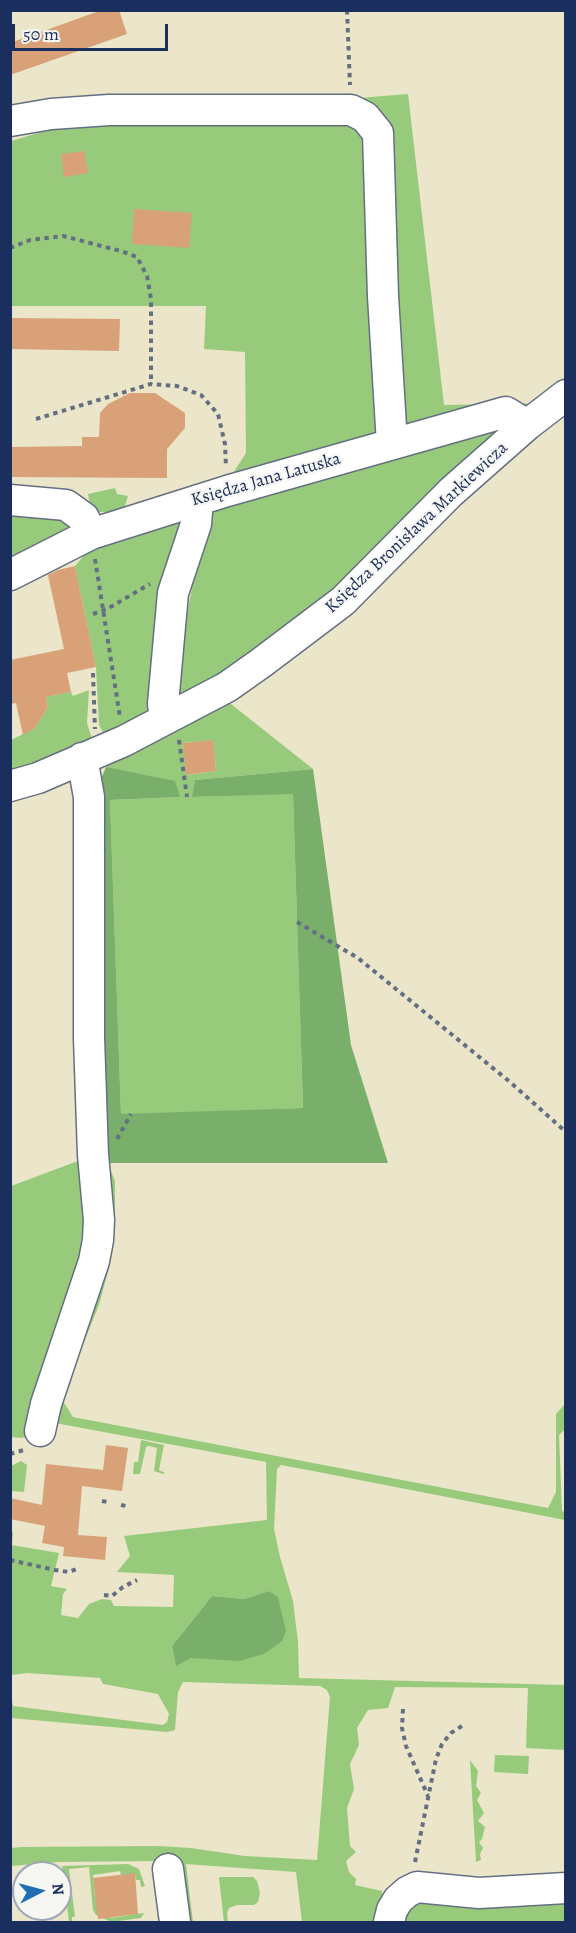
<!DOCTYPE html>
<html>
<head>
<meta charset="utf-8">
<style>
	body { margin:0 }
	#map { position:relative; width:576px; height:1933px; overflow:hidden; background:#ebe5c9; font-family:Alegreya,serif }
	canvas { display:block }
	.frame { position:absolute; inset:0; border:12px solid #1b2f5e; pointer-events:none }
	.north { position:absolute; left:12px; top:1861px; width:60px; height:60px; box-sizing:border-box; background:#f6f6f2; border:2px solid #9ea6b7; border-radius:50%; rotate:84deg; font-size:16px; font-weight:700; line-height:24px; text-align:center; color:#1b2f5e }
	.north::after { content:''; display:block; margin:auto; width:21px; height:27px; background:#1f6fb2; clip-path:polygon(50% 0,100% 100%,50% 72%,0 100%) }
	.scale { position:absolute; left:12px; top:24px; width:156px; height:27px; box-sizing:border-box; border:3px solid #1b2f5e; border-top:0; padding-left:8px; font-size:18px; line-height:21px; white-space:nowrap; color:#1b2f5e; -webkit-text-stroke:4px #f6f6f2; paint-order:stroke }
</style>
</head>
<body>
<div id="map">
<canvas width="576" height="1933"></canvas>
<div class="frame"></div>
<div class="north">N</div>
<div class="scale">50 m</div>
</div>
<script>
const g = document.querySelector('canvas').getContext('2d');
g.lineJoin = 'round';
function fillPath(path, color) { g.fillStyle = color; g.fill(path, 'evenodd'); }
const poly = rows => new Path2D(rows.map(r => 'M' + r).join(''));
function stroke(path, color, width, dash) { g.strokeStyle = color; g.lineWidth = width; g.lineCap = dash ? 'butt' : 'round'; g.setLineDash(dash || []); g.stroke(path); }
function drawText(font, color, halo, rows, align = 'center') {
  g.font = font + ' Alegreya,serif'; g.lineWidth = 4.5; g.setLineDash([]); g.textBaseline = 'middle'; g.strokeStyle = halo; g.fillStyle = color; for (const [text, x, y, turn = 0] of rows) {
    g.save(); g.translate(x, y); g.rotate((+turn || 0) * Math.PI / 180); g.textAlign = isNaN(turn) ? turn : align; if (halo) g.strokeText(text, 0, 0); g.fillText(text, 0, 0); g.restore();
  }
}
fillPath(poly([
	[408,94,444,405,561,403,243,667,171,697,206,515,246,453,245,352,204,349,206,306,11,306,11,141,79,121],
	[115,488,117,494,128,496,123,512,91,512,88,494],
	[11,506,62,515,73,525,70,532,11,564],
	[175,517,184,518,158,711,104,734,99,725,96,667,75,566,87,552],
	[89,690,87,723,93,742,11,778,11,740,35,728,48,707,46,697,71,692,73,696],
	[226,700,313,769,195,780,193,797,293,793,303,1108,121,1115,110,800,180,797,106,767],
	[213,740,216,771,187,775,183,743],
	[86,1158,108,1163,115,1181,115,1224,111,1260,99,1305,61,1398,73,1417,548,1508,556,1492,556,1414,565,1404,565,1429,559,1435,562,1511,565,1512,565,1520,308,1470,281,1465,277,1469,274,1529,280,1557,293,1601,298,1642,299,1678,565,1685,565,1750,526,1748,528,1688,395,1687,388,1708,368,1710,357,1728,359,1745,350,1764,354,1789,347,1808,350,1846,356,1852,346,1861,349,1872,356,1879,355,1885,382,1891,383,1922,302,1922,296,1872,186,1864,193,1922,180,1922,157,1861,58,1862,11,1866,11,1848,21,1847,159,1846,191,1848,245,1856,317,1860,330,1697,327,1690,320,1686,183,1682,178,1692,175,1730,167,1732,11,1718,11,1531,13,1532,12,1545,59,1553,51,1586,67,1589,63,1594,61,1615,78,1618,89,1604,102,1599,111,1600,114,1606,173,1607,174,1575,117,1572,130,1556,124,1536,267,1520,266,1462,55,1423,22,1438,11,1437,11,1186],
	[269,1591,208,1658,191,1658,176,1665,172,1646,212,1596,244,1599],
	[27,1673,100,1678,103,1684,158,1694,169,1714,167,1722,163,1725,13,1706,11,1694,12,1675],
	[141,1440,164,1445,159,1470,165,1473,163,1474,154,1471,157,1448,149,1446,146,1447,140,1474,133,1474,134,1462,138,1462],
	[21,1461,27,1465,24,1492,11,1491,11,1466],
	[495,1755,529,1756,528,1774,494,1772],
	[470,1760,478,1771,476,1786,481,1793,477,1800,484,1813,478,1821,485,1827,482,1839,479,1842,483,1848,480,1854,481,1860,476,1862],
	[128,1864,139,1869,145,1886,141,1887,140,1880,136,1880,135,1874,121,1875,120,1871,93,1875,95,1897,109,1907,111,1918,144,1913,141,1918,111,1922,96,1915,93,1910,89,1867,69,1869,75,1917,72,1917,72,1922,69,1922,62,1866],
	[220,1877,253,1877,257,1881,260,1893,258,1902,254,1905,237,1905,229,1908,227,1913,228,1922,224,1922,219,1878],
	[565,1896,565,1922,396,1922,411,1898]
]), '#97cb7b');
fillPath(poly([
	[106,767,175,781,180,797,110,800,121,1114,303,1108,293,794,192,797,195,780,313,769,351,1045,388,1163,108,1163,97,788],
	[269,1591,278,1597,286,1631,282,1641,264,1654,239,1661,191,1658,176,1666,172,1646,212,1596,244,1599]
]), '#79af6b');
fillPath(poly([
	[102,10,119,10,127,34,10,75,10,43],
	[84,151,88,173,64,177,61,154],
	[134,209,192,213,189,248,132,244],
	[10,318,120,319,119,351,10,349],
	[130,393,155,393,185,413,185,428,167,449,167,478,10,477,10,447,82,446,82,437,99,437,100,413,108,404],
	[75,566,96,667,67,673,71,692,46,697,48,707,35,728,23,735,16,703,10,704,10,660,64,649,48,575,58,570],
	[213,740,216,771,186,775,183,743],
	[106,1445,128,1448,122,1491,82,1486,78,1535,107,1537,105,1560,63,1556,64,1547,42,1543,45,1526,10,1519,10,1498,42,1505,46,1464,103,1470],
	[135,1873,138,1914,98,1919,93,1878]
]), '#d8a178');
const minor = poly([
	[10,121,51,114,109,110,351,110,365,117,378,133,383,296,392,444],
	[10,500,66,505,84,518,91,534],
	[10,575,91,534,227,491,506,412,527,425],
	[165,719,163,704,173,593,196,524,198,500],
	[10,786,38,778,124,741,227,687,261,663,343,601,451,492,527,425,566,395],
	[40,1431,46,1404,94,1261,98,1240,99,1220,93,1155,89,1038,89,797,82,758],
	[168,1869,175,1922],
	[389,1922,392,1910,398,1900,407,1892,417,1887,479,1893,566,1888]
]);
stroke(minor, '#646f83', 33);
stroke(poly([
	[347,10,350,85],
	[10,248,30,240,63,236,121,251,137,257,147,276,151,299,151,384],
	[36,419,151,384,177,386,201,395,218,414,225,444,226,467],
	[95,559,120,717],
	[93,614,107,609,150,584],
	[93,673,95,729],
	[179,740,187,797],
	[297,922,358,958,510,1082,566,1132],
	[117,1139,131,1114],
	[10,1454,24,1450],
	[102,1501,107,1502],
	[121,1505,126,1506],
	[10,1560,55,1570,69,1572,79,1568],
	[104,1595,112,1596,123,1587,137,1580],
	[403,1709,402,1728,406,1746,428,1796],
	[415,1862,436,1759,442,1744,451,1733,462,1726]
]), '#646f83', 4, [4.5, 4.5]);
stroke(minor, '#fff', 30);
drawText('18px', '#1b2f5e', '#f6f6f2', [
	["Księdza Jana Latuska",266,480,-16],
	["Księdza Bronisława Markiewicza",417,528,-43]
]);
</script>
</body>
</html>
